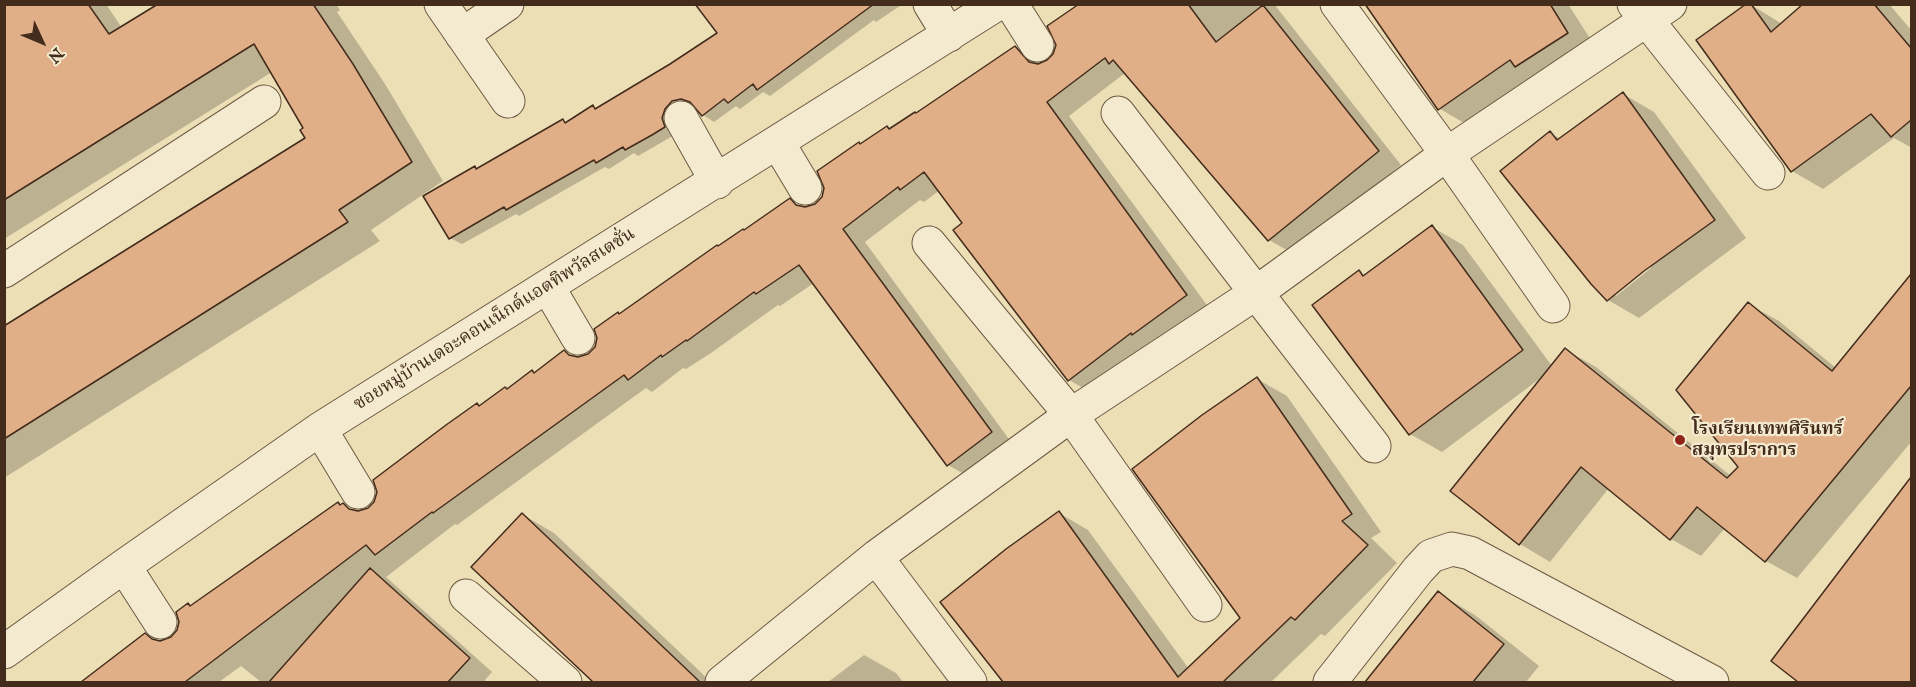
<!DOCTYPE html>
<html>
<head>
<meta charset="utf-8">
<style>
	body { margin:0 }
	#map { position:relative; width:1916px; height:687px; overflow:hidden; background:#ecdfb6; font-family:"IM FELL English",serif }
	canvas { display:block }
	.frame { position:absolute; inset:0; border:6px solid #432c1c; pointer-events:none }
	.north { position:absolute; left:12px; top:12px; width:60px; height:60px; -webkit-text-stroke:4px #f3ead0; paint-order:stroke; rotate:134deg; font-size:16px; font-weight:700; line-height:24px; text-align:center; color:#432c1c }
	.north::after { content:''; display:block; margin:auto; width:21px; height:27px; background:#432c1c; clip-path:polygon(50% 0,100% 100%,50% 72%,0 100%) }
</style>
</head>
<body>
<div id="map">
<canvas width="1916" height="687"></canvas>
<div class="frame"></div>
<div class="north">N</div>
</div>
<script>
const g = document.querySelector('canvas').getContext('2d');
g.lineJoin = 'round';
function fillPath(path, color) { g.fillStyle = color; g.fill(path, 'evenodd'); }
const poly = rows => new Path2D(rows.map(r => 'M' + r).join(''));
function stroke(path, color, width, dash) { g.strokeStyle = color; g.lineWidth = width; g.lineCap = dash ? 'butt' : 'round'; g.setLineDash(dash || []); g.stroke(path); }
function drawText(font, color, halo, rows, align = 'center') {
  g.font = font + ' "IM FELL English","Noto Serif Thai",serif'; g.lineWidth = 4.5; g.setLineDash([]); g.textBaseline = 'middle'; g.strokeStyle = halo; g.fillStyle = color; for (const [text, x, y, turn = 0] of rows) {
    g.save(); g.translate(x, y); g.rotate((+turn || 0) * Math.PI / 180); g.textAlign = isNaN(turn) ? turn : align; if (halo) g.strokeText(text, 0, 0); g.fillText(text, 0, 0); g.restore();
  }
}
fillPath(poly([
	[4,4,106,4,122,28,161,4,336,4,340,10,337,12,385,84,443,181,371,230,380,241,4,478,4,327,307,139,305,128,272,72,4,239],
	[697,4,903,4,876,22,874,20,770,96,763,92,740,109,736,106,714,122,703,115,694,105,685,108,676,134,638,156,634,153,609,169,605,167,519,216,516,214,462,244,450,238,475,168,477,169,563,121,567,123,593,107,597,109,719,34],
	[1086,4,1274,4,1401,165,1292,253,1269,240,1125,73,1069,116,1209,308,1092,393,1069,380,964,223,940,190,924,202,920,200,865,242,1014,446,971,478,948,465,814,283,780,306,778,305,711,353,686,369,683,368,652,392,646,388,457,525,455,524,386,577,492,672,485,680,487,682,261,682,241,666,219,682,82,682,146,635,160,642,171,639,178,631,188,605,191,607,343,505,358,512,369,509,480,407,508,390,532,372,535,374,564,352,578,358,589,355,621,315,790,200,803,208,816,205,860,145,887,128,891,130,1015,48,1041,64,1048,62],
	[1367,4,1568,4,1598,51,1471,127,1440,109],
	[1750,4,1782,24,1805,4,1889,4,1912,31,1912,148,1894,138,1823,189,1792,171],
	[1623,94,1654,112,1746,238,1639,318,1608,300,1550,133,1561,139],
	[1649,265,1651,268,1616,296,1614,294],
	[1432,227,1463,245,1552,366,1566,350,1596,367,1731,476,1740,467,1748,304,1779,321,1836,368,1912,276,1912,441,1797,578,1766,561,1725,528,1701,556,1671,539,1609,488,1550,562,1520,544,1542,377,1442,452,1410,434,1359,272,1366,276],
	[1257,379,1287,396,1381,532,1371,538,1397,563,1325,636,1321,634,1271,682,1004,682,942,602,1059,513,1088,530,1189,669,1242,619],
	[1912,479,1912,682,1801,682,1773,661],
	[523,515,554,533,711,682,595,682,473,567],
	[1438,593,1475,615,1539,666,1526,682,1367,682],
	[864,655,896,673,903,682,828,682]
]), '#0003');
const building = poly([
	[4,4,88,4,109,34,158,4,313,4,353,64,412,162,339,210,348,222,4,439,4,326,305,138,300,130,303,128,254,44,4,200,4,4],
	[695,4,874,4,757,90,753,84,728,103,724,99,702,116,690,102,681,99,672,101,665,109,662,118,665,127,652,135,625,150,623,147,596,163,594,160,506,210,504,207,449,239,423,196,475,166,476,169,563,119,565,123,593,105,595,109,670,64,717,33,695,4],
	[1079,4,1188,4,1216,42,1263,5,1379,151,1268,241,1113,60,1109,64,1105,58,1047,102,1187,295,1132,335,1131,333,1068,381,953,230,962,223,924,172,900,190,898,187,843,229,992,432,947,466,799,265,756,294,754,292,687,341,686,340,662,357,661,355,628,380,624,375,433,513,432,512,375,555,366,545,185,682,81,682,145,633,152,639,160,641,171,637,177,630,179,622,176,612,188,603,190,606,338,502,340,505,343,503,349,509,358,511,368,508,374,502,377,492,373,480,446,425,477,403,479,406,505,387,507,389,532,370,534,373,564,350,569,355,578,357,588,354,595,347,597,338,594,329,618,312,619,314,717,245,718,246,743,229,744,230,790,198,796,205,805,207,815,204,822,197,824,188,817,171,859,142,860,144,887,126,889,129,915,112,916,113,1015,46,1029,62,1038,64,1047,60,1053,54,1056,45,1047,26,1079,4],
	[1365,4,1550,4,1568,33,1515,67,1510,60,1438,110,1365,4],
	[1746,4,1751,4,1771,32,1803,4,1874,4,1911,48,1911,120,1891,137,1871,114,1791,172,1696,40,1746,4],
	[1623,92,1715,220,1644,271,1607,301,1591,284,1500,171,1550,131,1557,140,1623,92],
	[1432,225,1523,350,1409,435,1312,305,1359,270,1363,276,1432,225],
	[1911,274,1911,386,1765,562,1697,507,1670,540,1581,467,1519,545,1450,491,1565,348,1727,478,1738,467,1676,390,1748,302,1832,371,1911,274],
	[1257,377,1352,514,1342,521,1368,545,1295,620,1291,617,1223,682,1003,682,940,602,1006,549,1059,511,1178,677,1240,618,1132,469,1202,415,1257,377],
	[1911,477,1911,682,1798,682,1771,661,1911,477],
	[522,513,700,682,593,682,471,567,522,513],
	[370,568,470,658,448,682,269,682,370,568],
	[1438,591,1504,644,1473,682,1365,682,1438,591]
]);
fillPath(building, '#e0ae87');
stroke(building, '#432c1c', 1.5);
const minor = poly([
	[441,4,508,101],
	[930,4,949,35],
	[1011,4,1037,45],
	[1337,4,1447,154,1553,306],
	[1634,4,1768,173],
	[462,35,507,4],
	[1118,113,1374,446],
	[681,118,717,182],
	[778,143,805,188],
	[929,243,1071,415,1205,605],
	[4,271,264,102],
	[548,287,578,338],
	[320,429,358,492],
	[876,557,970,682],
	[124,566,160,622],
	[466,596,565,682],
	[4,652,124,566,320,429,997,4],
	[722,682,876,557,1071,415,1256,293,1447,154,1670,4],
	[1330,682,1418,570,1431,556,1452,549,1470,553,1712,682]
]);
stroke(minor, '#6d5942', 35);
stroke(minor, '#f3ead0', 33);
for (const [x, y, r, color] of [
	[1680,440,6,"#8f2418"]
]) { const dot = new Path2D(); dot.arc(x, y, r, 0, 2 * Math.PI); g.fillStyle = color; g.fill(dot); stroke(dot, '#f3ead0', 2); }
drawText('18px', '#432c1c', '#f3ead0', [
	["ซอยหมู่บ้านเดอะคอนเน็กต์แอตทิพวัลสเตชั่น",495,320,-32]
]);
drawText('bold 18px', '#432c1c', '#f3ead0', [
	["โรงเรียนเทพศิรินทร์",1692,430],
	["สมุทรปราการ",1692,451]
], 'left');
</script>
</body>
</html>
